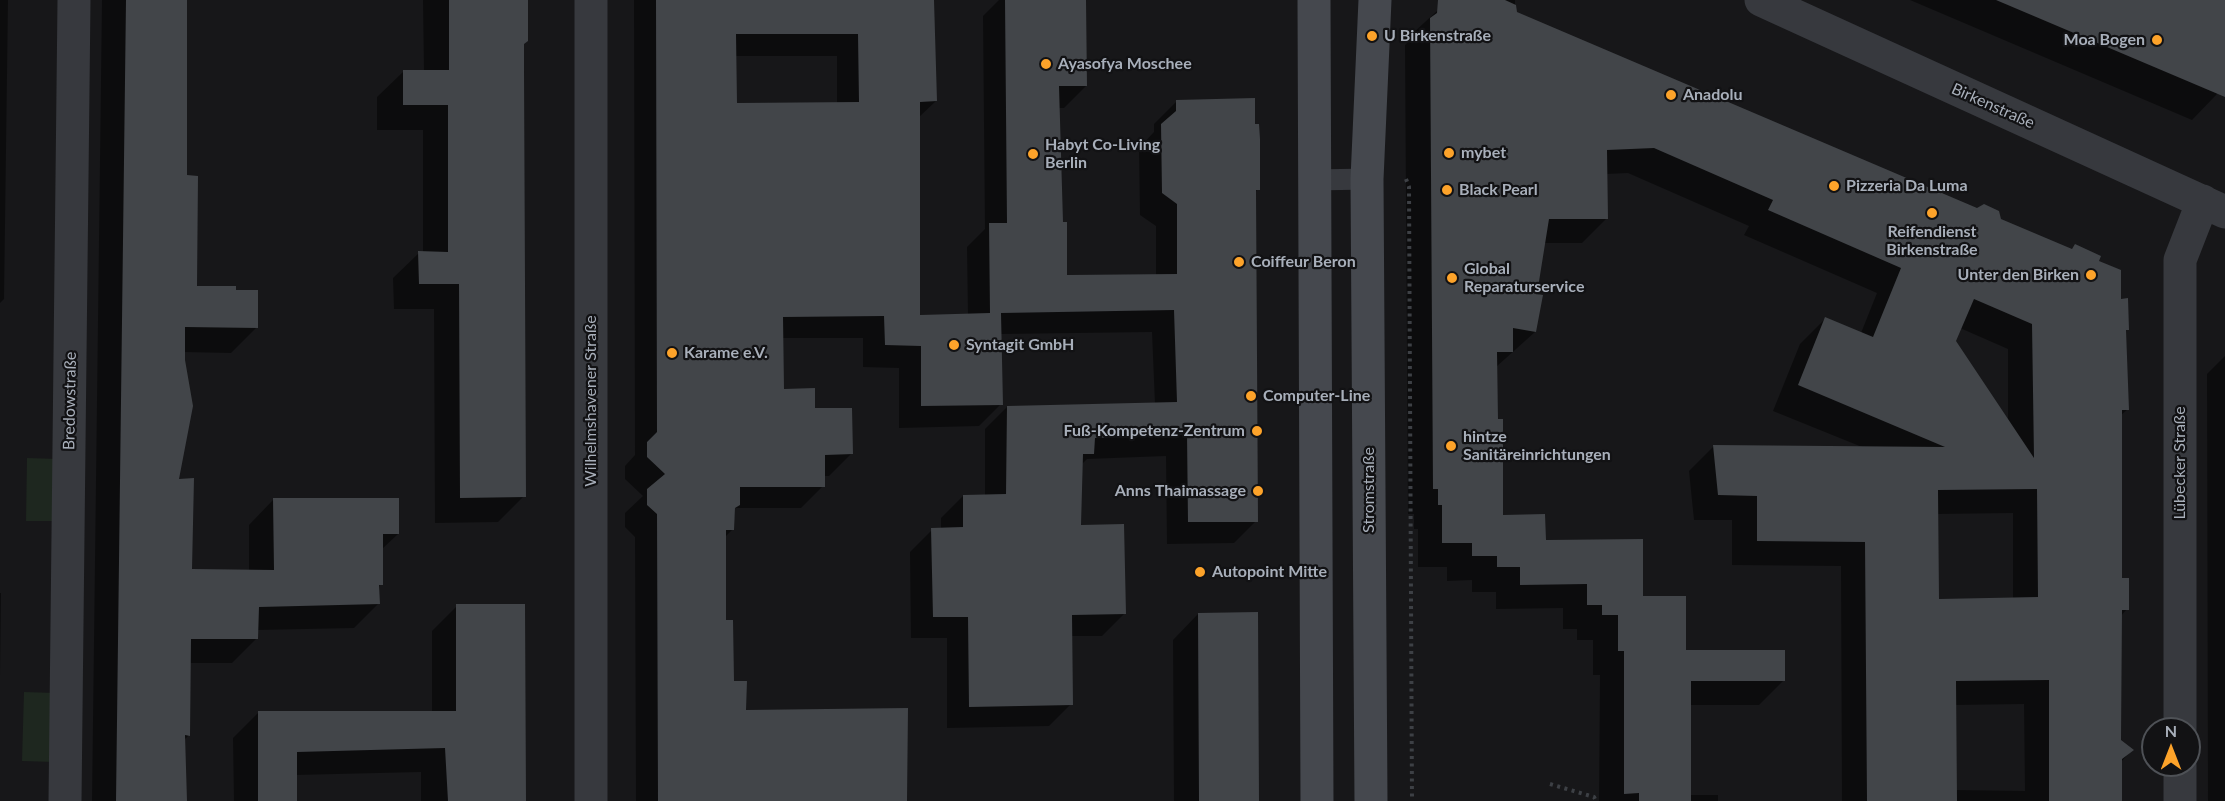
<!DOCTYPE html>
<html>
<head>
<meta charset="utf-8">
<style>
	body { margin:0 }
	#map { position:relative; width:2225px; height:801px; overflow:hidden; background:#171719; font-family:Lato,sans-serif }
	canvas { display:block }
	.north { position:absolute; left:2141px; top:717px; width:60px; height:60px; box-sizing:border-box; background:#121214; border:2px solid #4e5156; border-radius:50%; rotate:0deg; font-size:16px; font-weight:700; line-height:24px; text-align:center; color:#a8afba }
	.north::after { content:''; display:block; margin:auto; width:21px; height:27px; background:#fda32a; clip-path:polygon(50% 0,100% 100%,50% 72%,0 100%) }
</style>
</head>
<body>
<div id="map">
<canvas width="2225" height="801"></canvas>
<div class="north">N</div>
</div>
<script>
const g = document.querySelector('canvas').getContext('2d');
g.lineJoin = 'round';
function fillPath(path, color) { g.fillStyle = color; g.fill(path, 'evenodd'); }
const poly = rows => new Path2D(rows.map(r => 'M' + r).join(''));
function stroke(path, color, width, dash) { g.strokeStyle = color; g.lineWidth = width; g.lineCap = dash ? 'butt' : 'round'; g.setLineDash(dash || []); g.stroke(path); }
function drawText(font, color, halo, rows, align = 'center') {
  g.font = font + ' Lato,sans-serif'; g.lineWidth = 4.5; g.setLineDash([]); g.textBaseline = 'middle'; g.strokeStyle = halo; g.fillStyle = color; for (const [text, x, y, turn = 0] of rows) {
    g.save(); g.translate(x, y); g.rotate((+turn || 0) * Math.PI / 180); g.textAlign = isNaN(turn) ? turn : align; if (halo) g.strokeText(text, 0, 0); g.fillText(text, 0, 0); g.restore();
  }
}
fillPath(poly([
	[27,458,58,459,57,521,26,521],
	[24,692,55,693,54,762,22,761]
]), '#1e271f');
fillPath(poly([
	[0,0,8,0,4,299,0,303],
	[102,0,185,0,185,177,196,287,256,328,231,353,183,352,177,481,191,571,249,571,249,525,273,500,398,534,382,549,378,604,354,628,257,630,257,638,232,663,189,663,189,735,184,740,185,801,92,801],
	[423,0,527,0,523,45,524,496,498,522,435,523,434,309,394,309,393,278,419,253,423,253,423,130,377,130,377,97,403,72,424,72],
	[634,0,932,0,936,101,918,118,918,317,968,316,967,247,985,229,983,16,999,0,1084,0,1086,86,1064,108,1058,108,1061,223,1066,277,1156,276,1156,226,1140,215,1139,148,1154,132,1154,124,1177,101,1258,189,1254,193,1256,521,1234,543,1167,544,1166,456,1087,459,1081,465,1080,527,1125,613,1102,636,1070,636,1071,704,1049,726,947,728,947,638,911,638,910,552,932,530,941,529,941,518,963,496,985,496,985,429,1007,407,1155,404,1152,332,1000,334,1001,404,979,426,899,428,899,368,863,367,863,338,782,338,783,390,814,409,851,454,829,476,823,476,823,486,801,508,735,508,733,529,725,537,725,622,733,682,745,712,907,801,636,801,635,537,625,527,625,513,643,496,625,479,625,466,635,455],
	[735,56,837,56,837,104,736,105],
	[1449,0,1515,0,1515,13,2071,250,2075,246,2097,262,2120,301,2127,329,2125,332,2128,409,2120,416,2120,579,2127,609,2120,617,2120,740,2132,750,2120,763,2120,801,1842,801,1841,566,1732,565,1732,520,1694,520,1689,471,1714,446,1862,447,1773,411,1800,344,1825,319,1861,333,1877,293,1744,235,1749,226,1628,173,1606,174,1607,218,1582,243,1544,243,1535,295,1535,332,1496,367,1502,516,1642,598,1685,652,1784,680,1759,705,1689,705,1690,795,1718,795,1718,801,1599,801,1600,675,1593,675,1593,640,1577,640,1577,629,1563,629,1563,608,1496,609,1496,592,1472,592,1472,580,1447,581,1447,567,1418,567,1418,529,1414,529,1414,514,1408,514,1405,45,1412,38,1413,33],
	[1960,328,2008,349,2008,422,1955,341],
	[2013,513,2013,599,1938,600,1937,514],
	[2024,704,2025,791,1955,790,1954,705],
	[1910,0,2225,0,2225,76,2217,94,2192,120],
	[2225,356,2225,801,2208,801,2207,374],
	[0,593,1,593,0,676],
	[457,606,524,801,421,801,421,772,295,775,296,801,234,801,233,738,258,713,432,712,432,631],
	[1198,614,1258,801,1174,801,1173,640]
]), '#0007');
fillPath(poly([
	[126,0,187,0,187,175,198,176,197,286,236,286,236,290,258,290,258,328,185,327,185,360,193,406,179,479,194,478,192,569,274,570,273,498,399,498,399,534,383,534,383,585,379,585,380,604,259,607,258,639,191,639,190,736,185,735,187,801,116,801],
	[449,0,528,0,528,41,524,44,524,70,526,497,460,498,459,284,419,284,418,251,448,252,448,105,403,105,403,70,449,70],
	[656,0,934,0,937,101,920,102,920,315,990,313,989,223,1007,223,1005,0,1086,0,1087,86,1059,86,1063,222,1067,222,1067,275,1177,274,1177,204,1162,193,1161,124,1176,111,1176,100,1255,98,1255,124,1259,124,1260,139,1260,190,1256,190,1258,522,1188,522,1187,434,1095,438,1094,454,1083,454,1081,525,1124,524,1126,614,1072,615,1073,705,969,707,968,617,933,617,931,528,963,527,963,495,1006,494,1007,406,1177,402,1174,310,1001,313,1003,405,921,406,921,346,885,345,884,316,783,317,784,389,815,388,815,408,852,408,853,454,825,455,825,487,740,487,740,505,735,508,734,530,726,530,726,620,733,620,734,681,747,681,746,710,908,708,907,801,658,801,657,514,647,505,647,489,665,474,647,457,647,442,657,432],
	[736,34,858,34,859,102,737,103],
	[1438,0,1505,0,1516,5,1517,12,1977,208,1984,204,1999,211,2001,219,2072,249,2075,244,2101,256,2099,261,2121,270,2121,299,2128,298,2129,330,2126,330,2129,410,2122,410,2122,578,2129,578,2129,610,2122,610,2121,740,2134,750,2122,759,2122,801,2049,801,2049,680,1956,681,1957,801,1867,801,1865,542,1757,541,1757,496,1718,495,1713,445,1945,447,1798,385,1825,317,1873,337,1901,268,1768,210,1773,200,1654,148,1607,150,1608,219,1549,219,1537,294,1543,295,1536,332,1513,328,1513,352,1497,352,1498,419,1503,419,1503,515,1545,514,1546,540,1643,539,1643,596,1686,596,1686,650,1785,650,1785,681,1691,681,1691,801,1639,801,1639,793,1624,794,1624,651,1618,651,1618,615,1602,615,1602,605,1587,605,1587,584,1520,585,1520,567,1497,567,1497,556,1472,556,1472,543,1442,543,1442,505,1438,505,1438,489,1433,489,1430,18,1437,13],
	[1974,299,2032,324,2034,458,1956,341],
	[2037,489,2038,597,1939,599,1938,490],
	[1996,0,2225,0,2225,97],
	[456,604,525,604,526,801,448,801,445,748,297,752,297,801,258,801,258,711,456,711],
	[1258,612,1259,801,1199,801,1198,613]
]), '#424549');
stroke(poly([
	[1406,179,1409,187,1412,801],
	[1550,784,1594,797,1596,801]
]), '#3d4045', 4, [3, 4.5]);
stroke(poly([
	[1315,180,1367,179]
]), '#37393e', 21);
stroke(poly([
	[591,0,591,801],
	[1761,0,2225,212],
	[2180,729,2180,260,2203,201],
	[2180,765,2180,801],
	[65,801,74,0]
]), '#37393e', 33);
stroke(poly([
	[1314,0,1317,801],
	[1371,801,1367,179,1375,0]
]), '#45484e', 33);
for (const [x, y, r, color] of [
	[1372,36,6,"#fda32a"],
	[2157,40,6,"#fda32a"],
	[1046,64,6,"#fda32a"],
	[1671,95,6,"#fda32a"],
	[1449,153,6,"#fda32a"],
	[1033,154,6,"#fda32a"],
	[1834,186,6,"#fda32a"],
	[1447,190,6,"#fda32a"],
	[1932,213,6,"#fda32a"],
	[1239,262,6,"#fda32a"],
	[2091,275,6,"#fda32a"],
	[1452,278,6,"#fda32a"],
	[954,345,6,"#fda32a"],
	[672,353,6,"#fda32a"],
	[1251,396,6,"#fda32a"],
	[1257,431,6,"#fda32a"],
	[1451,446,6,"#fda32a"],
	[1258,491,6,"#fda32a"],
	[1200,572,6,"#fda32a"]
]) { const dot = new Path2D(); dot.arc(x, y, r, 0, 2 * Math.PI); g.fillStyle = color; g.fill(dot); stroke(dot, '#121214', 2); }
drawText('bold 16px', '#a8afba', '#121214', [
	["U Birkenstraße",1384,36],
	["Moa Bogen",2145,40,"right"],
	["Ayasofya Moschee",1058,64],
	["Anadolu",1683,95],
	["Habyt Co-Living",1045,145],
	["Berlin",1045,163],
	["mybet",1461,153],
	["Pizzeria Da Luma",1846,186],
	["Black Pearl",1459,190],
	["Reifendienst",1932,232,"center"],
	["Birkenstraße",1932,250,"center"],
	["Coiffeur Beron",1251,262],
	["Global",1464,269],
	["Reparaturservice",1464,287],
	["Unter den Birken",2079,275,"right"],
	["Syntagit GmbH",966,345],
	["Karame e.V.",684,353],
	["Computer-Line",1263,396],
	["Fuß-Kompetenz-Zentrum",1245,431,"right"],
	["hintze",1463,437],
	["Sanitäreinrichtungen",1463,455],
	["Anns Thaimassage",1246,491,"right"],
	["Autopoint Mitte",1212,572]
], 'left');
drawText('16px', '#a8afba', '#121214', [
	["Birkenstraße",1993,106,24],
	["Bredowstraße",70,401,-89],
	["Wilhelmshavener Straße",591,401,-90],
	["Lübecker Straße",2180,463,-90],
	["Stromstraße",1369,490,-90]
]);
</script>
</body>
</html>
